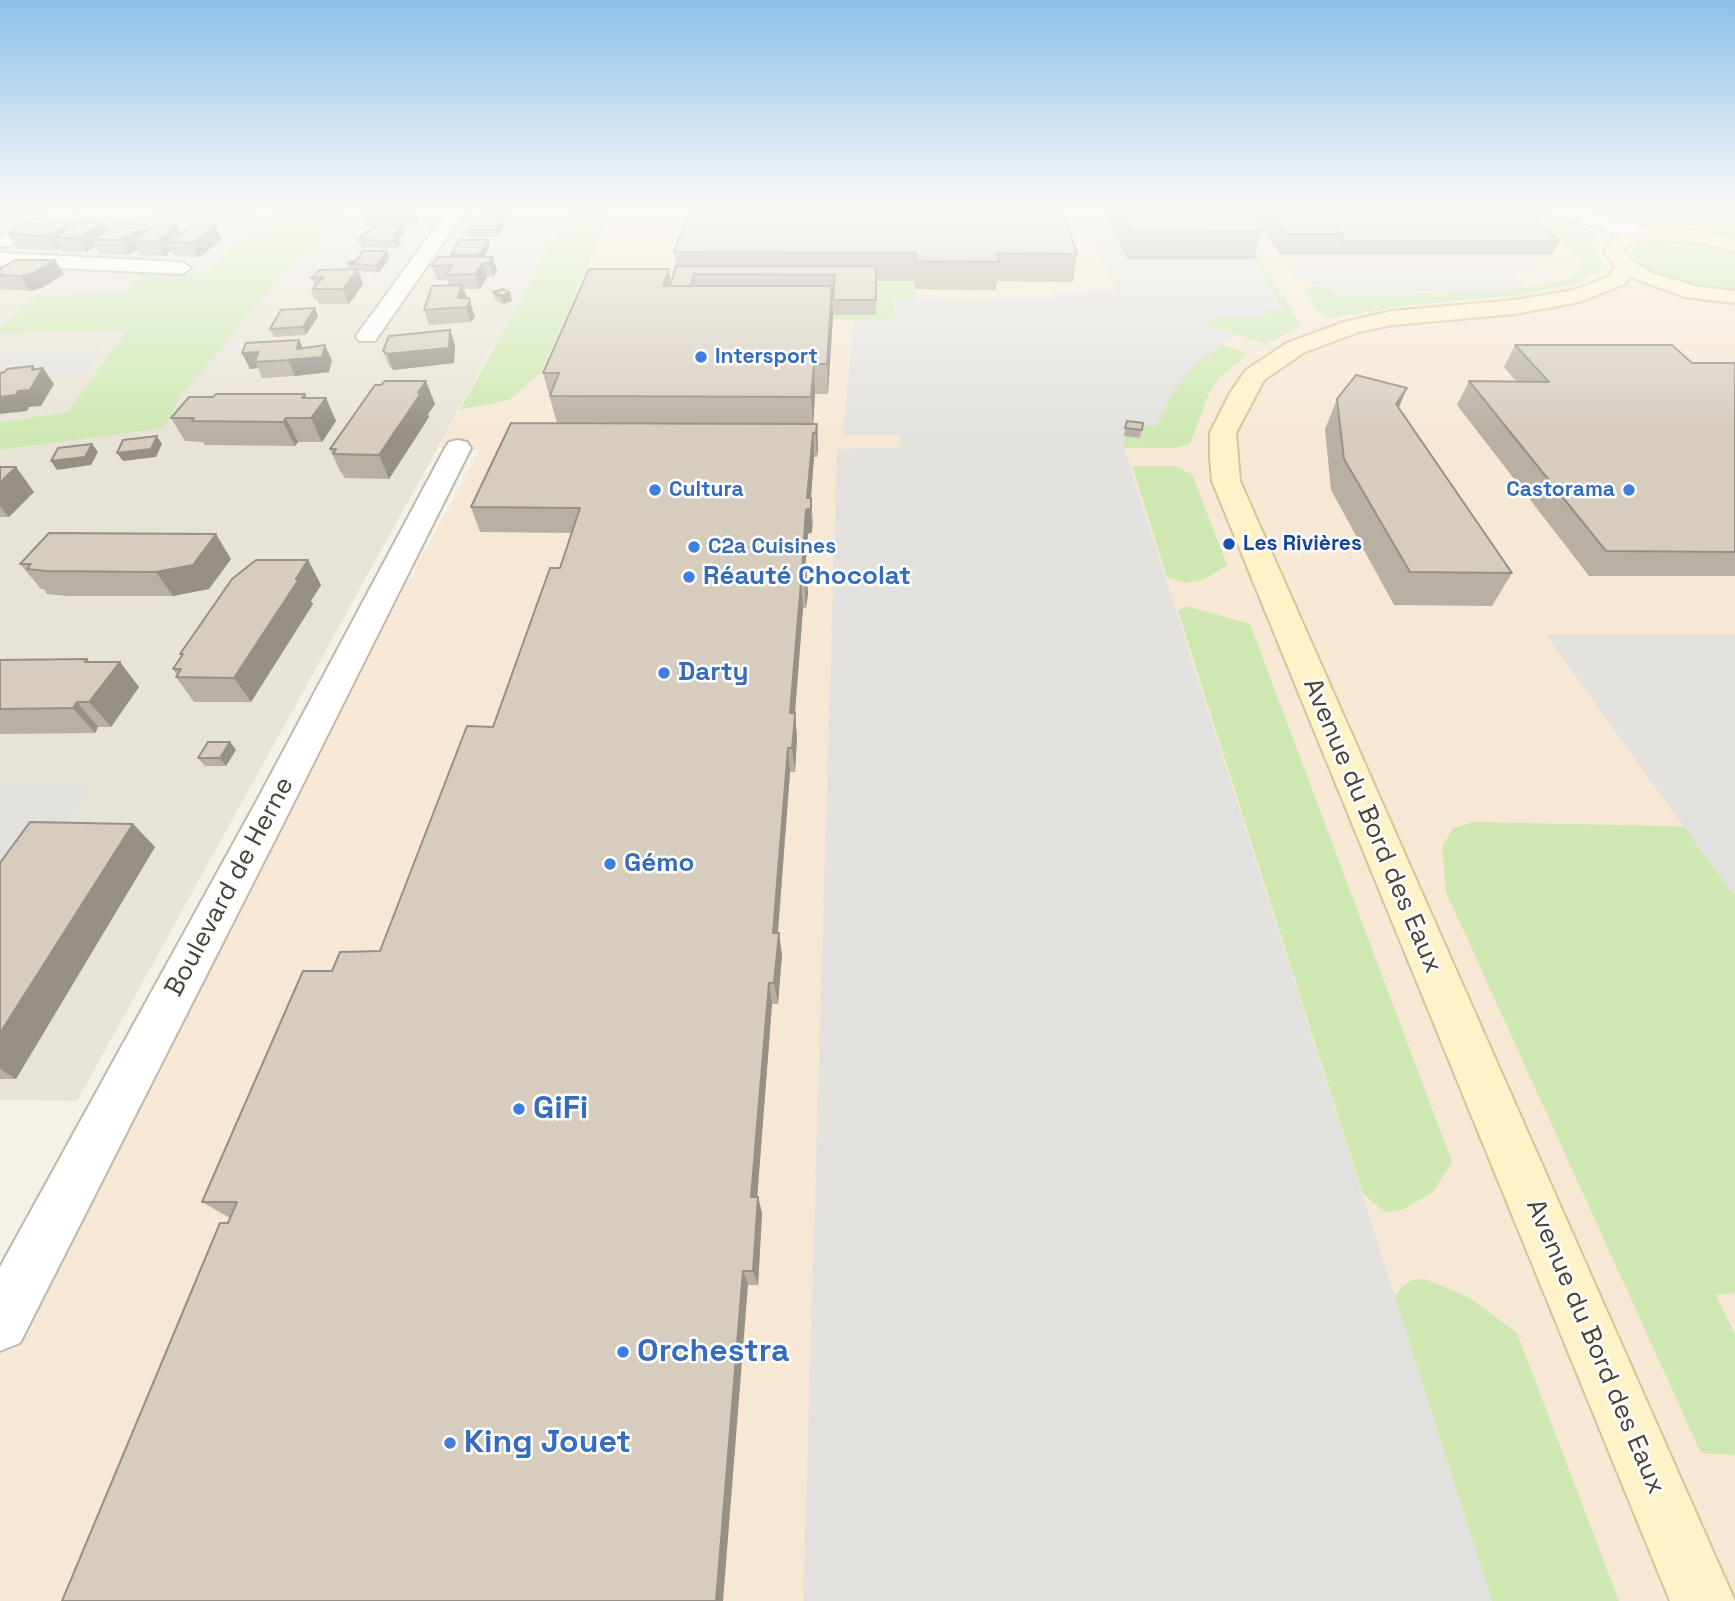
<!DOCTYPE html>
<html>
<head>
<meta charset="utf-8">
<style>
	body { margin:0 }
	canvas { display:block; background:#f4f1e9 }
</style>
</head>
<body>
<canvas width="1735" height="1601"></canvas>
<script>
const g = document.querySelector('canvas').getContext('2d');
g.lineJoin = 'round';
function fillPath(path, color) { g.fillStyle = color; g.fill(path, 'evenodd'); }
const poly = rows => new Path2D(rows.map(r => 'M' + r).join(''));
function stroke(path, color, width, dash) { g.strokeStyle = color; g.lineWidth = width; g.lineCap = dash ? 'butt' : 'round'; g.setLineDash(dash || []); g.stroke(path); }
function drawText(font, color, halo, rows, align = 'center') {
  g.font = font + ' "Space Grotesk",sans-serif'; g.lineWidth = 5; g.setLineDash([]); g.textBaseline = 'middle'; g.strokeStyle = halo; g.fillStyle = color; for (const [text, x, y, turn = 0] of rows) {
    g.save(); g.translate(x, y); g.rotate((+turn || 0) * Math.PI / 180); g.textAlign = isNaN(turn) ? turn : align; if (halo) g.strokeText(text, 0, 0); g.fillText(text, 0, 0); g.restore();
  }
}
fillPath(poly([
	[0,210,277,210,205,273,149,271,126,293,37,295,0,328],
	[345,210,569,210,77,1101,0,1100,0,450,164,428,184,392,277,281],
	[126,330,67,412,0,422,0,333]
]), '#e8e3d7');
fillPath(poly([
	[569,210,1561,210,1574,215,1599,236,1592,246,1601,262,1662,289,1735,300,1735,1601,0,1601,0,1329,480,450,439,448]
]), '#f6e8d4');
fillPath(poly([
	[277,210,345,210,277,281,184,392,164,428,0,450,0,422,67,412,126,331,0,333,0,328,37,295,126,293,149,271,205,273],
	[569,210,766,210,611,211,541,372,509,400,460,410],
	[1561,210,1735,210,1735,236,1628,225],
	[1540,211,1556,213,1580,222,1599,236,1592,246,1601,262,1602,270,1573,284,1518,295,1408,305,1332,318,1317,310,1305,292,1312,287,1324,287,1340,295,1460,293,1509,290,1560,282,1580,271,1583,261,1531,214],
	[1661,239,1703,242,1735,250,1735,292,1671,280,1637,263,1631,254,1634,247],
	[1251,254,1257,254,1301,326,1265,344,1204,323,1213,317,1265,317,1261,309,1282,309],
	[876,281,914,281,915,299,894,299,896,320,833,320,833,315,876,315],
	[1222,344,1248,354,1219,378,1209,393,1190,444,1176,448,935,446,1124,440,1124,436,1140,438,1125,429,1126,425,1157,426,1172,393,1196,364],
	[1132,466,1174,466,1192,474,1227,565,1203,580,1186,583,1167,577],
	[1186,606,1250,624,1452,1162,1433,1192,1402,1210,1385,1212,1363,1194,1178,611],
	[1474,822,1713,827,1723,880,1735,897,1735,1293,1716,1295,1735,1335,1735,1455,1701,1453,1446,892,1442,847,1453,828],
	[1425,1279,1470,1298,1517,1333,1619,1601,1492,1601,1395,1297,1401,1288,1412,1280]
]), '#cfe8b2');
fillPath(poly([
	[1079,212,1105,212,1127,259,1254,259,1283,310,1262,310,1266,317,1213,317,1204,323,1237,335,1196,364,1172,393,1157,426,1126,425,1124,448,1492,1601,803,1601,837,449,901,447,900,435,843,435,854,320,896,320,894,299,1056,298,1054,292,1116,291],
	[1532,265,1540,272,1509,273,1525,288,1460,293,1437,294,1433,291,1414,291,1415,294,1340,295,1337,291,1296,279,1287,266],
	[101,346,87,373,0,383,0,357],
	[1546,635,1735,635,1735,897,1722,880],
	[0,782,95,783,0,921]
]), '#e3e1dd');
const street = poly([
	[56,210,80,210,10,246,0,247,0,236,56,210],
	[448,210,466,210,375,341,359,341,356,336,448,210],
	[1552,210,1579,210,1655,230,1658,234,1648,240,1607,231,1554,214,1552,210],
	[0,253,181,262,191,268,181,274,0,265,0,253],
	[458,440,467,442,471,448,288,814,20,1343,0,1351,0,1267,255,804,445,448,449,442,458,440]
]);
const secondary = poly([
	[1648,228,1695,230,1735,239,1735,251,1695,242,1648,240,1628,244,1624,251,1633,262,1652,273,1695,286,1735,291,1735,303,1685,297,1630,277,1625,284,1579,302,1515,314,1392,325,1359,332,1303,353,1264,380,1236,433,1238,458,1240,481,1735,1601,1670,1601,1212,481,1210,458,1210,433,1230,393,1246,370,1287,343,1344,322,1392,311,1515,300,1574,290,1610,276,1615,266,1604,252,1614,236,1648,228]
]);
stroke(street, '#c0b9ab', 4);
stroke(secondary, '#d4c599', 4);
fillPath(street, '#fff');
fillPath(secondary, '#fef2c9');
fillPath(poly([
	[0,210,37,210,16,222,0,222],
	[134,210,253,210,237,219],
	[363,210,415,210,418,219,413,226,366,226,361,212],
	[481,210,512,210,510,214,483,214],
	[876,210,1026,210,1025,215,1077,254,1073,282,997,281,996,290,915,289,914,281,876,281,876,315,833,315,828,394,815,394,813,424,817,424,818,448,817,457,814,457,811,498,813,523,812,532,808,534,805,569,808,593,806,608,803,608,795,713,797,738,796,752,795,772,790,772,778,933,782,955,780,975,778,1004,772,1004,757,1197,762,1213,758,1285,748,1285,228,1223,230,1218,202,1202,332,971,380,951,493,727,560,568,572,533,480,532,471,507,557,423,543,373,671,283,676,266,674,252,858,215,876,214],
	[1104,210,1247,210,1262,231,1254,259,1127,259],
	[1249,210,1522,210,1559,241,1552,255,1281,255],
	[75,224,108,230,148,225,150,229,181,233,222,240,199,257,174,256,171,251,165,256,141,255,138,249,130,255,100,254,96,246,87,252,62,251,60,248,57,250,17,249,8,234],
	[505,224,498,237,469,237,467,230],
	[403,226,405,233,399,238,401,243,397,248,361,248,358,240],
	[490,247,484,257,493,257,497,271,493,277,487,277,480,289,464,289,475,317,471,322,429,325,424,310,449,286,448,280,437,280,432,266,451,257,451,255],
	[387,251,389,258,379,273,358,271,363,284,349,304,319,304,317,299,314,299,311,291,315,287,311,278,349,270,347,263],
	[55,260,64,274,42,288,30,291,1,289,0,287,0,266,2,268],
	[493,292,512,301,503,304,495,300],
	[315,308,318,316,306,335,274,337,270,329],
	[450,330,455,345,454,363,393,370,389,366,383,351],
	[299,340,303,348,332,360,329,372,295,376,262,378,258,368,250,369,242,353],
	[1515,345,1692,363,1735,363,1735,576,1589,576,1457,405,1469,381,1516,381,1504,367],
	[305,394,307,398,326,398,336,421,322,442,298,442,295,446,205,445,203,442,185,441,171,418,213,397],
	[1337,399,1399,408,1512,573,1492,606,1394,605,1331,490,1325,429],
	[435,404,428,414,429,417,389,479,345,478,342,473,341,473,330,449],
	[1127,421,1143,423,1140,438,1124,436],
	[0,467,16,467,34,492,9,517,0,517],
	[231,559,209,589,173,596,66,596,47,594,44,589,41,589,20,564],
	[308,560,321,585,311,601,313,604,251,702,194,702,176,677,177,675,173,669,182,656,180,654],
	[0,660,120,662,139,687,111,727,98,727,95,733,0,734],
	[230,742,236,750,226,766,205,766,198,758],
	[133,824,155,847,16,1079,0,1079,0,863]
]), '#b8b0a3');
fillPath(poly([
	[8,210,37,210,16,222],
	[233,210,253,210,237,219],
	[410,210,415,210,418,219,413,226,408,212],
	[503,217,505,224,498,237,496,230],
	[74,221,82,235,54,237,60,248,57,250,48,236],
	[103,222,111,236,92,240,96,246,87,252,78,238],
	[148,225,155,239,133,241,138,249,130,255,122,240],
	[177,225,184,239,167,242,171,251,165,256,158,241],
	[216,226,222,240,199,257,192,243],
	[403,226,405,233,399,238,401,243,397,248,392,236],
	[488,240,490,247,481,262,479,255],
	[387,251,389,258,379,273,376,266],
	[493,257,497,271,493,277,489,263],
	[55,260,64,274,42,288,30,291,21,276],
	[483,263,487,277,480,289,476,274],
	[358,269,363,284,349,304,343,289],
	[669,269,673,297,663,286],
	[694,274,696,289,687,300],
	[462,285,467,300,458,298],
	[832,286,833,315,828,394,827,364],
	[510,293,512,301,503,304,501,296],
	[470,302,475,317,471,322,466,307],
	[315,308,318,316,306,335,303,327],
	[450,330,455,345,454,363,393,370,387,354],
	[299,340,306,355,325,345,332,360,329,372,295,376,288,360,297,349],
	[258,352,255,362,258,368,250,369,242,353],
	[814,364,815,394,813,427,811,397],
	[33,366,39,375,43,368,54,384,41,406,29,407,27,411,0,414,0,397,32,370],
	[426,381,435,404,428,414,429,417,389,479,379,455],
	[1407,388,1394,419,1396,404],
	[305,394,314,414,326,398,336,421,322,442,302,398],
	[286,418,298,442,295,446,283,422],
	[817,424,818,448,817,457,816,433],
	[813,433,814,457,810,508,811,498,812,532,808,534,804,583,802,569],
	[157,436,162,444,156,457,123,461,117,453],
	[92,444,98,452,91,465,57,470,51,461],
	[16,467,34,492,9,517,0,506,0,483],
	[216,534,231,559,209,589,173,596,156,572],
	[308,560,321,585,311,601,313,604,251,702,234,678],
	[806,569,808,593,806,608,805,583],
	[801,583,803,608,793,738,790,713],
	[87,659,105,682,120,662,139,687,111,727,89,702,85,662],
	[77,702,98,727,95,733,73,708],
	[795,713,797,738,795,772,792,748],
	[230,742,236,750,226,766,220,758],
	[788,748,790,772,776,955,773,933],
	[133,824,155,847,16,1079,0,1069,0,1033],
	[779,933,782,955,778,1004,774,983],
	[769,983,772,1004,756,1213,751,1197],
	[758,1197,762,1213,758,1285,753,1271],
	[743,1271,748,1285,723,1601,716,1601]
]), '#969085');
const building = poly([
	[363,210,410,210,408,212,361,212,363,210],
	[876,210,1007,210,1009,215,1065,216,1077,254,997,253,999,262,916,261,915,253,674,252,688,214,876,215,876,210],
	[1121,210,1247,210,1262,231,1132,232,1121,210],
	[1269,210,1323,210,1343,234,1287,234,1269,210],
	[1323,210,1522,210,1559,241,1340,241,1343,234,1323,210],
	[858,214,876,214,876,215,858,215,858,214],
	[503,217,496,230,467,230,477,218,503,217],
	[34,219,74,221,48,236,8,234,34,219],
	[81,221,103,222,78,238,54,237,81,221],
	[117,223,148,225,122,240,92,240,117,223],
	[156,225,177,225,158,241,133,241,156,225],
	[193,225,216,226,192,243,167,242,193,225],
	[375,226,403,226,392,236,398,236,394,241,358,240,375,226],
	[459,240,488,240,479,255,451,255,459,240],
	[363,251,387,251,376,266,347,263,356,261,363,251],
	[438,257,493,257,489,263,483,263,476,274,446,275,452,265,432,266,438,257],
	[15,260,55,260,33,273,21,276,0,275,0,269,15,260],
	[676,266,876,266,876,300,833,300,835,275,694,274,691,286,670,286,676,266],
	[358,269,343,289,313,289,323,277,311,278,320,270,358,269],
	[589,269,669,269,663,286,832,286,827,364,814,364,811,397,550,396,559,373,543,373,589,269],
	[462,285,458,298,469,298,470,302,466,307,424,310,432,286,462,285],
	[503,289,510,293,501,296,493,292,503,289],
	[315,308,303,327,270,329,281,310,315,308],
	[450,330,449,348,387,354,383,351,389,336,450,330],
	[299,340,297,349,325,345,322,357,288,360,255,362,258,352,242,353,246,343,299,340],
	[1515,345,1672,345,1692,363,1735,363,1735,552,1606,551,1469,381,1549,382,1515,345],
	[33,366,32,370,43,368,30,390,18,391,16,395,0,397,0,373,5,372,7,369,33,366],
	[1356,375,1407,388,1396,404,1512,573,1410,572,1344,459,1337,399,1356,375],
	[385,381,426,381,418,393,421,393,379,455,333,454,336,449,330,449,375,385,381,385,385,381],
	[216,394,305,394,302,398,326,398,311,418,286,418,283,422,192,421,194,418,171,418,189,397,213,397,216,394],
	[1127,421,1143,423,1142,430,1125,428,1127,421],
	[511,423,817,424,816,433,813,433,807,498,811,498,811,508,806,510,802,569,806,569,805,583,801,583,790,713,795,713,794,728,792,748,788,748,773,933,779,933,774,983,769,983,751,1197,758,1197,753,1271,743,1271,716,1601,62,1601,220,1223,228,1223,237,1202,202,1202,303,971,332,971,340,952,380,951,467,726,493,727,550,568,560,568,580,508,471,507,511,423],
	[157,436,151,449,117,453,123,440,157,436],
	[92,444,85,457,51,461,58,448,92,444],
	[0,467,16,467,0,483,0,467],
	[49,533,216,534,193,565,156,572,46,571,27,569,31,564,20,564,49,533],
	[256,560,308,560,296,579,299,579,234,678,176,677,181,669,173,669,183,654,180,654,232,579,256,560],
	[87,659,85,662,120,662,89,702,77,702,73,708,0,709,0,660,87,659],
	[208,742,230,742,220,758,198,758,208,742],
	[30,822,133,824,0,1033,0,863,30,822]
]);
fillPath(building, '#d6cdbe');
stroke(building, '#969085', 2);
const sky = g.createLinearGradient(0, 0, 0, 434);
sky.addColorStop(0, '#8dc0ec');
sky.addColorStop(0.48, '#faf9f5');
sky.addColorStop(1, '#faf9f500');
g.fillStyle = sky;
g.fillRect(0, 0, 1735, 434);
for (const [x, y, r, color] of [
	[701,357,7,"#3f7fe0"],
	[655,490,7,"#3f7fe0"],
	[1629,490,7,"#3f7fe0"],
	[1229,544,7,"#1a4fb4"],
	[694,547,7,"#3f7fe0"],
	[689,577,7,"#3f7fe0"],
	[664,673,7,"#3f7fe0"],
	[610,864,7,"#3f7fe0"],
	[519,1109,7,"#3f7fe0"],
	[623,1352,7,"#3f7fe0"],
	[450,1443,7,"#3f7fe0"]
]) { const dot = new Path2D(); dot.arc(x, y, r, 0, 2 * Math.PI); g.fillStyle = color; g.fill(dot); stroke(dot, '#fff', 2.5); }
drawText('bold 21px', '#366cbe', '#fff', [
	["Intersport",715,357],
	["Cultura",669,490],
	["Castorama",1615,490,"right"],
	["C2a Cuisines",708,547]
], 'left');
drawText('bold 21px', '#164399', '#fff', [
	["Les Rivières",1243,544]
], 'left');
drawText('bold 26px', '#366cbe', '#fff', [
	["Réauté Chocolat",703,577],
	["Darty",678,673],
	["Gémo",624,864]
], 'left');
drawText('26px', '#484237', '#fff', [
	["Avenue du Bord des Eaux",1372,826,67],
	["Boulevard de Herne",230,887,-62],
	["Avenue du Bord des Eaux",1595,1347,67]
]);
drawText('bold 32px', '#366cbe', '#fff', [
	["GiFi",533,1109],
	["Orchestra",637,1352],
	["King Jouet",464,1443]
], 'left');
</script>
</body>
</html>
